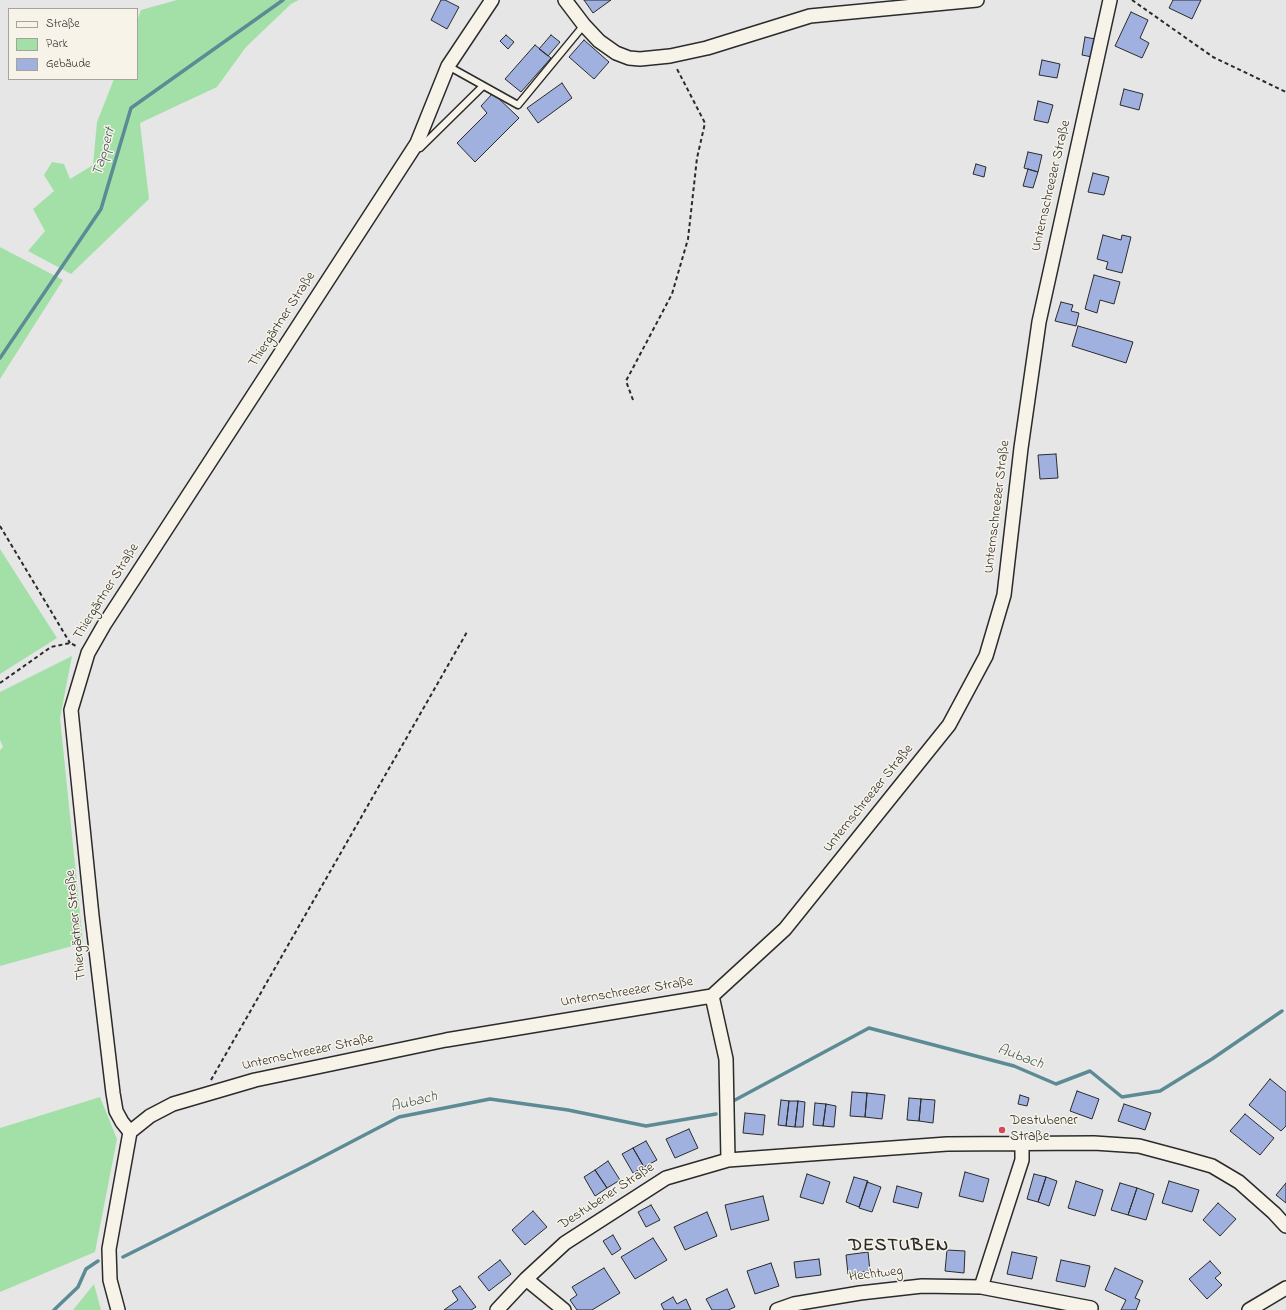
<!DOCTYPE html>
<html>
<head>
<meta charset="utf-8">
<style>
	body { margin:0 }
	#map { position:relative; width:1286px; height:1310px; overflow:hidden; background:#e6e6e6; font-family:"Indie Flower",sans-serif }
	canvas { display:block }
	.legend { position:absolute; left:8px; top:8px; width:130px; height:72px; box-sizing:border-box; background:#f7f3e8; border:1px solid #a5a39c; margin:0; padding:5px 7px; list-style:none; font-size:12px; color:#2b2b2b }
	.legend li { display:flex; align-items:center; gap:8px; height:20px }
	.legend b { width:20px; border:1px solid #a5a39c }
</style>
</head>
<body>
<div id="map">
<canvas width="1286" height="1310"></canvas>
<ul class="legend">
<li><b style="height:5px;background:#f7f3e8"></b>Straße</li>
<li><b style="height:11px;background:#a2e0a8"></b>Park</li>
<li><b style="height:11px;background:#a0b1e0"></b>Gebäude</li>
</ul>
</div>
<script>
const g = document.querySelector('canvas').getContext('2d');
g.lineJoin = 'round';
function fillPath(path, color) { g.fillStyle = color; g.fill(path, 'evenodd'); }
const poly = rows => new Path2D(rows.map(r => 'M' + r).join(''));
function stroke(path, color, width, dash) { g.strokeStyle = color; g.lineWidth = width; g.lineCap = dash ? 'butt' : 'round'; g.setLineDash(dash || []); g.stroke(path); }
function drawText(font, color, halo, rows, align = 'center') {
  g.font = font + ' "Indie Flower",sans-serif'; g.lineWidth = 3; g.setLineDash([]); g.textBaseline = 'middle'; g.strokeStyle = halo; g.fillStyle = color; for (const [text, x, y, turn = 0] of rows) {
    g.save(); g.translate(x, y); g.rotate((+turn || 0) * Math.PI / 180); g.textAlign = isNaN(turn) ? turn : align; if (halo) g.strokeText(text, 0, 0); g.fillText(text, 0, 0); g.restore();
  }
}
fillPath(poly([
	[177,0,299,0,291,4,246,47,217,87,140,123,149,199,71,274,28,251,45,231,33,209,54,191,44,175,52,162,64,164,70,179,93,165,97,122,114,79,137,79,137,21,141,10],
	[0,247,63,280,0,379],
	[0,549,57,638,0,674],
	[72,656,60,718,83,943,0,966,0,750,3,747,0,740,0,692],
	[100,1097,117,1139,95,1252,0,1292,0,1128],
	[94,1284,101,1310,73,1310]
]), '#a2e0a8');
stroke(poly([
	[0,358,101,209,131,108,283,0],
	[735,1100,869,1028,1014,1066,1056,1084,1090,1071,1122,1097,1160,1091,1212,1059,1282,1011],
	[123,1257,307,1165,399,1117,490,1099,568,1110,646,1126,716,1114],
	[54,1310,78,1287,86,1269,98,1261]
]), '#5d8b95', 3.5);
const building = poly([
	[441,0,445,0,459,7,447,29,431,20,441,0],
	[584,0,611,0,593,13,584,0],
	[1173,0,1201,0,1192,19,1169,8,1173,0],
	[1131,12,1148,20,1140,38,1149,43,1142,58,1115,46,1131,12],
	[506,35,514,42,508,49,500,41,506,35],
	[551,35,560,42,548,56,539,49,551,35],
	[1085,37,1095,39,1092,57,1082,55,1085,37],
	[584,40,609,62,594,79,569,57,584,40],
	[535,45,551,58,521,92,505,79,535,45],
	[1042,60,1060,64,1057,78,1039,75,1042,60],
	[562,83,572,98,538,123,527,108,562,83],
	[1124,89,1143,94,1139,110,1120,105,1124,89],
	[493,93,519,118,475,162,457,143,487,113,481,106,493,93],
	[1038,101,1053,105,1048,123,1034,120,1038,101],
	[1028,152,1042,155,1038,172,1024,168,1028,152],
	[976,164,986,167,984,177,973,174,976,164],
	[1028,169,1038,172,1033,188,1023,186,1028,169],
	[1093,173,1109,177,1104,195,1088,192,1093,173],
	[1103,235,1121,240,1122,235,1131,237,1122,273,1106,269,1108,262,1097,259,1103,235],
	[1094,275,1120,282,1114,304,1100,300,1097,313,1085,309,1094,275],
	[1061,302,1073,305,1071,311,1079,313,1076,326,1055,321,1061,302],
	[1078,326,1133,342,1126,363,1072,346,1078,326],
	[1056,454,1058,478,1040,479,1038,455,1056,454],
	[1270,1079,1286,1092,1286,1126,1281,1131,1249,1105,1270,1079],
	[1077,1091,1099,1099,1092,1119,1070,1111,1077,1091],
	[852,1092,867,1093,865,1117,850,1116,852,1092],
	[867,1093,885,1095,882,1119,865,1117,867,1093],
	[1020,1095,1029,1098,1027,1106,1018,1104,1020,1095],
	[909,1098,921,1099,919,1121,907,1120,909,1098],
	[921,1099,935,1100,933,1123,919,1121,921,1099],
	[781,1100,789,1101,786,1126,778,1125,781,1100],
	[789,1101,798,1101,795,1127,786,1126,789,1101],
	[798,1101,805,1102,803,1127,795,1127,798,1101],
	[815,1103,826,1104,823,1126,813,1125,815,1103],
	[826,1104,836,1106,834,1127,823,1126,826,1104],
	[1124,1104,1151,1113,1145,1130,1118,1121,1124,1104],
	[745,1113,765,1115,763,1135,743,1133,745,1113],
	[1245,1114,1274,1138,1260,1155,1230,1131,1245,1114],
	[689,1129,698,1148,675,1158,666,1139,689,1129],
	[646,1141,657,1160,644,1167,633,1148,646,1141],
	[633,1148,644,1167,633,1173,622,1154,633,1148],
	[608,1161,620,1180,607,1188,595,1170,608,1161],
	[595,1170,607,1188,595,1196,584,1177,595,1170],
	[965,1172,989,1179,983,1202,959,1196,965,1172],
	[807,1174,830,1182,823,1204,800,1197,807,1174],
	[1034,1174,1046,1177,1038,1202,1027,1199,1034,1174],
	[854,1177,868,1181,859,1207,846,1202,854,1177],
	[1046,1177,1057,1181,1049,1206,1038,1202,1046,1177],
	[1076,1181,1103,1190,1095,1216,1068,1208,1076,1181],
	[1169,1181,1199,1190,1192,1212,1162,1203,1169,1181],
	[867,1182,881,1187,872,1212,859,1208,867,1182],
	[1120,1183,1137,1188,1128,1215,1111,1210,1120,1183],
	[1286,1183,1286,1203,1276,1195,1286,1183],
	[897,1186,922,1193,918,1208,893,1202,897,1186],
	[1137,1188,1154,1194,1146,1220,1128,1215,1137,1188],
	[763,1196,769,1220,731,1230,725,1205,763,1196],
	[1218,1203,1236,1219,1220,1236,1203,1220,1218,1203],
	[651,1205,660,1220,646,1227,638,1212,651,1205],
	[533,1211,547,1227,525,1245,512,1230,533,1211],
	[707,1212,717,1236,685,1250,674,1227,707,1212],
	[613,1235,621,1249,612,1255,603,1241,613,1235],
	[653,1238,667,1260,635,1279,621,1257,653,1238],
	[947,1250,965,1251,964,1273,945,1271,947,1250],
	[868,1252,870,1271,848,1274,846,1255,868,1252],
	[1012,1252,1037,1257,1032,1279,1007,1274,1012,1252],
	[819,1259,821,1275,796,1278,794,1262,819,1259],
	[500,1260,511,1274,489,1291,478,1277,500,1260],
	[1061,1260,1090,1266,1085,1287,1056,1281,1061,1260],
	[1210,1261,1221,1273,1215,1278,1222,1285,1207,1299,1189,1279,1210,1261],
	[771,1263,779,1286,755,1294,747,1271,771,1263],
	[604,1268,620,1293,592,1310,577,1310,570,1300,577,1295,572,1287,604,1268],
	[1115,1268,1143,1281,1135,1298,1140,1300,1136,1310,1121,1310,1126,1300,1105,1290,1115,1268],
	[460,1286,476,1307,471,1310,444,1310,458,1300,452,1291,460,1286],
	[727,1289,735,1307,728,1310,712,1310,706,1299,727,1289],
	[673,1297,677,1304,686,1299,691,1310,664,1310,661,1304,673,1297]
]);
fillPath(building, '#a0b1e0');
stroke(building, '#2b2b2b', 1);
const service = poly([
	[448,66,518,105,584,25],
	[418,145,420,148,483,86]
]);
const minor = poly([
	[565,0,584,25,599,41,616,53,629,58,640,59,670,56,707,48,810,16,977,0],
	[712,996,726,1059,728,1160],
	[130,1132,150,1116,173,1104,255,1080,446,1040,712,996,785,929,949,725,986,656,1004,595,1021,448,1039,322,1110,0],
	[526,1279,564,1310],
	[981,1287,1091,1308],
	[118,1310,110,1280,109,1249,130,1132,122,1122,116,1111,113,1093,92,916,71,710,88,653,104,625,417,143,448,66,492,0],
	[497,1310,526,1279,565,1243,666,1178,728,1160,947,1144,1094,1143,1139,1146,1184,1158,1212,1166,1239,1182,1274,1213,1286,1226],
	[777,1310,794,1304,860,1293,922,1286,981,1287,1022,1160,1022,1143],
	[1249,1310,1286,1288]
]);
stroke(service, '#2b2b2b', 9);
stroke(minor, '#2b2b2b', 16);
stroke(poly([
	[1132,0,1213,57,1286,92],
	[633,400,626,381,672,294,688,239,697,158,705,123,676,67],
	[0,526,70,643],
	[0,683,51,647,70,643,78,647],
	[211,1080,467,632]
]), '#2b2b2b', 2, [4, 3]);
stroke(service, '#f7f3e8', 6);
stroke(minor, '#f7f3e8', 13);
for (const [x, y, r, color] of [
	[1002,1130,4,"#d1495b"]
]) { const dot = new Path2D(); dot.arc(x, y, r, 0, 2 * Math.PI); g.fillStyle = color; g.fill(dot); stroke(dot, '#f7f3e8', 1.5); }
drawText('14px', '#2b2b2b', '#f7f3e8', [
	["Unternschreezer Straße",1052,186,-77],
	["Thiergärtner Straße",283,320,-57],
	["Unternschreezer Straße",998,507,-83],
	["Thiergärtner Straße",107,592,-58],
	["Unternschreezer Straße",869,799,-51],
	["Thiergärtner Straße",77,925,-96],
	["Unternschreezer Straße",627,993,-9],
	["Unternschreezer Straße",308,1053,-12],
	["Destubener Straße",607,1197,-33],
	["Hechtweg",876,1275,-7]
]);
drawText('14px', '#2b2b2b', '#f7f3e8', [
	["Destubener",1010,1122],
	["Straße",1010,1138]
], 'left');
drawText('italic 15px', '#445b60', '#f7f3e8', [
	["Tappert",105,152,-74],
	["Aubach",1020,1058,20],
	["Aubach",414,1103,-14]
]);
g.letterSpacing = '1px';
drawText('bold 18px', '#2b2b2b', '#f7f3e8', [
	["DESTUBEN",899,1247]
]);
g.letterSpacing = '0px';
</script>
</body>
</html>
